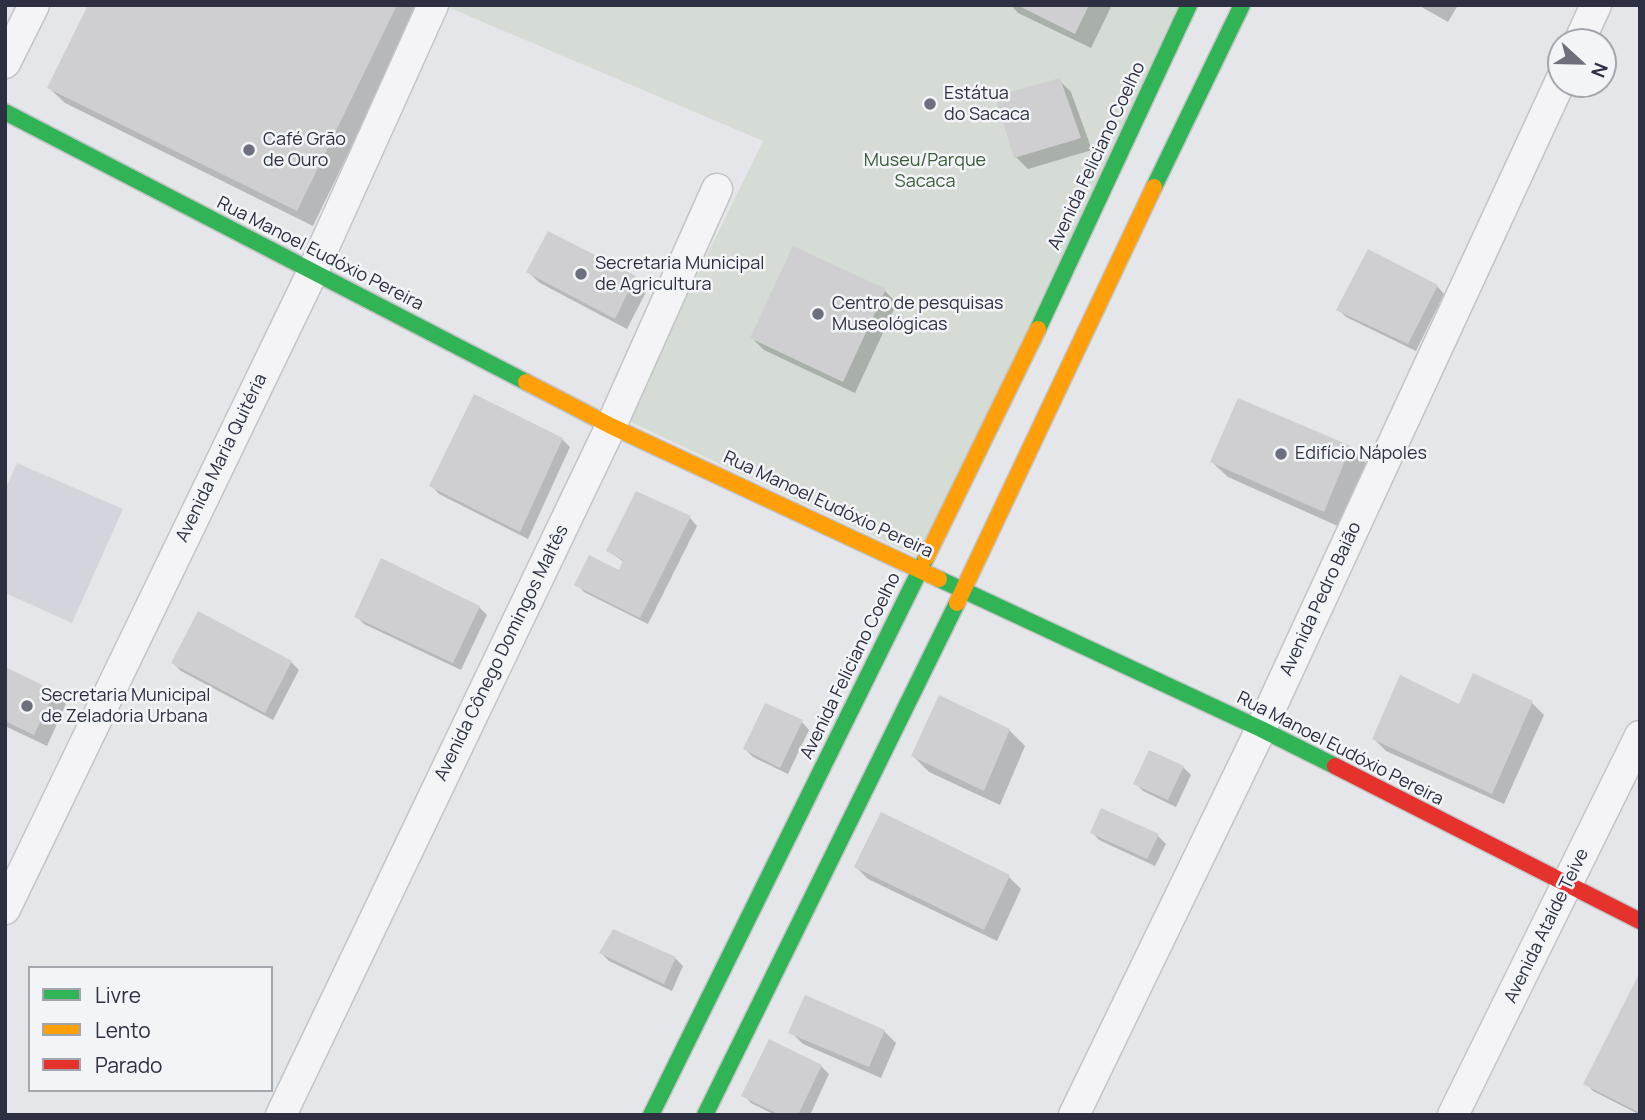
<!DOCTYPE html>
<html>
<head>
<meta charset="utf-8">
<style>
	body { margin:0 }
	#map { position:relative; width:1645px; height:1120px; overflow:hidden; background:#e5e6e9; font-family:Manrope,sans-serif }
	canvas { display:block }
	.frame { position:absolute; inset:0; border:7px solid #2d3041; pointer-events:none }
	.legend { position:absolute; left:28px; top:966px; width:245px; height:126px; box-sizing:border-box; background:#f3f4f8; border:2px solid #a4a6af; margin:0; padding:9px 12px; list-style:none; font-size:21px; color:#2d3041 }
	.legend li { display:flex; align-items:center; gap:14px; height:35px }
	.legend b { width:35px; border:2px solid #a4a6af }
	.north { position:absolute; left:1547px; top:28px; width:70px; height:70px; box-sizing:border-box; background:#f3f4f8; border:2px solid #a4a6af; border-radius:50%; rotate:112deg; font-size:19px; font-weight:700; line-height:28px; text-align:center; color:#2d3041 }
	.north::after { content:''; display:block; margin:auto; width:24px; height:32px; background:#6d707c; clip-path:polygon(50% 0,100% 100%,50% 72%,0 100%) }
</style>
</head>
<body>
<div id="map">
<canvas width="1645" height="1120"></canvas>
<div class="frame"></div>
<ul class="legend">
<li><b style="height:9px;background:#30b455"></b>Livre</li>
<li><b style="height:9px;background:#ff9f0a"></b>Lento</li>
<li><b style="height:9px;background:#e5322d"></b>Parado</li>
</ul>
<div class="north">N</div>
</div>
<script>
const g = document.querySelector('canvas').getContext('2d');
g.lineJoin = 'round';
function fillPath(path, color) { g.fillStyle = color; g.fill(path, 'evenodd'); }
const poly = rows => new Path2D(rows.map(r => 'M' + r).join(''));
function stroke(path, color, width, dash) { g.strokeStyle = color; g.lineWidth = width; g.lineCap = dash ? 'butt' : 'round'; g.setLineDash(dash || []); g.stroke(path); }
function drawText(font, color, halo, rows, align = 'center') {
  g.font = font + ' Manrope,sans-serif'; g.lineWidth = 5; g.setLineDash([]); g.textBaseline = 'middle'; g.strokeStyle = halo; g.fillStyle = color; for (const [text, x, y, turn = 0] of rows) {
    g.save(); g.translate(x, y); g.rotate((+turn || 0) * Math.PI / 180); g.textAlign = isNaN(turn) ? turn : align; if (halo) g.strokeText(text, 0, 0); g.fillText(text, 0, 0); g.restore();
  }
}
fillPath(poly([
	[17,463,123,509,72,623,5,593,5,490]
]), '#d4d5dc');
fillPath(poly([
	[451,5,1186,5,921,558,626,420,763,141,450,8]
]), '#d4dcd5');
fillPath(poly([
	[90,5,420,5,313,226,65,103,49,88],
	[1011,5,1112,5,1091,48,1018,13],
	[1418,5,1458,5,1448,22],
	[1059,80,1071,92,1092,150,1028,169,1016,157],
	[548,233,635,278,647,290,627,329,540,283,528,272],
	[1437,286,1444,294,1416,351,1346,317,1338,309],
	[885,291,897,303,855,393,764,350,752,338],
	[562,439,570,447,528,539,439,494,432,486],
	[1350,447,1366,463,1340,527,1228,477,1212,462],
	[690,518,697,526,648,624,584,592,577,584,619,572,624,562,608,551],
	[479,607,487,615,461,670,364,624,356,616],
	[291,662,299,670,273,720,181,671,173,663],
	[5,668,54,692,66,704,47,746,5,726],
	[1532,703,1544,715,1504,804,1386,751,1374,739,1460,706],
	[802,722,809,730,788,774,753,757,745,749],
	[1009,730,1025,746,1000,805,929,772,913,756],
	[1183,767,1191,775,1176,807,1143,791,1135,783],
	[882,815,1009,877,1021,889,997,941,868,879,856,867],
	[1092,832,1158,836,1166,844,1155,866,1099,840],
	[601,953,675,958,683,966,672,991,609,961],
	[1640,976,1640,1115,1593,1091,1586,1083],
	[884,1031,896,1043,881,1078,803,1044,791,1032],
	[821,1066,829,1074,810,1115,775,1115,751,1103,744,1095]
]), '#0003');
fillPath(poly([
	[88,5,397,5,297,211,47,88],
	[1017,5,1089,5,1075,34],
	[1060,78,1081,138,1014,158,995,96],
	[548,231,636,276,615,319,526,272],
	[793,246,886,289,843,382,750,338],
	[1368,249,1438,285,1408,344,1336,310],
	[474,394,563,438,520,532,429,486],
	[1238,398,1351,446,1324,512,1210,462],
	[636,491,691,516,640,618,574,585,589,555,619,570,623,560,606,551],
	[381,558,480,606,453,663,354,617],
	[198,611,292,661,265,713,171,663],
	[5,667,55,691,34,735,5,721],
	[1473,673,1533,701,1492,794,1372,739,1400,675,1459,704],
	[939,695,1010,729,984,791,911,756],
	[765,703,803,720,780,768,743,749],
	[1149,750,1184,766,1168,800,1133,784],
	[1101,808,1159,834,1147,859,1090,833],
	[881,812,1010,875,984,930,854,867],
	[613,929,676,957,664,984,599,953],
	[1640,972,1640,1113,1583,1084],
	[805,995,885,1030,869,1067,788,1033],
	[769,1039,822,1065,798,1115,780,1115,741,1096]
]), '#cfcfd2');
const street = poly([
	[1579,42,1596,5],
	[5,63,34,5],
	[5,909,313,271,433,5],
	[281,1115,611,426,717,189],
	[1074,1115,1261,729,1561,80],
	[1453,1115,1640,736]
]);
const fast = poly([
	[5,112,526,382],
	[1154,187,1242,5],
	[1038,329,1189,5],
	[939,579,1261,729,1335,766],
	[651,1115,926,558],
	[705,1115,957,603]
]);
const slow = poly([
	[526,382,611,426,939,579],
	[926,558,1038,329],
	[957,603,1154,187]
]);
const jam = poly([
	[1335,766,1640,921]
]);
stroke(street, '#c3c4c7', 33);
stroke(fast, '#c3c4c7', 19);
stroke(slow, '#c3c4c7', 19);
stroke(jam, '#c3c4c7', 19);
stroke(street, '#f4f4f6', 30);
stroke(fast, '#30b455', 16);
stroke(slow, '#ff9f0a', 16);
stroke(jam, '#e5322d', 16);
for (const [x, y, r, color] of [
	[930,104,7,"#6d707c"],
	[249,150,7,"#6d707c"],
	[581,274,7,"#6d707c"],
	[818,314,7,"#6d707c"],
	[1281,454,7,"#6d707c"],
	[27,706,7,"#6d707c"]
]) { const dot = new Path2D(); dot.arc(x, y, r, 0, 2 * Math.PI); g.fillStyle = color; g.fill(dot); stroke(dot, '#f3f4f8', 2.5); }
drawText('18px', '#2d3041', '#f3f4f8', [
	["Estátua",944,94],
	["do Sacaca",944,115],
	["Café Grão",263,140],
	["de Ouro",263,161],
	["Secretaria Municipal",595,264],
	["de Agricultura",595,285],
	["Centro de pesquisas",832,304],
	["Museológicas",832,325],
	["Edifício Nápoles",1295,454],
	["Secretaria Municipal",41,696],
	["de Zeladoria Urbana",41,717]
], 'left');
drawText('18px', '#2d3041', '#f3f4f8', [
	["Avenida Feliciano Coelho",1097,156,-65],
	["Rua Manoel Eudóxio Pereira",320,254,27],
	["Avenida Maria Quitéria",222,458,-64],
	["Rua Manoel Eudóxio Pereira",828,505,25],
	["Avenida Pedro Baião",1321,599,-65],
	["Avenida Cônego Domingos Maltês",502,653,-64],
	["Avenida Feliciano Coelho",851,666,-64],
	["Rua Manoel Eudóxio Pereira",1340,749,27],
	["Avenida Ataíde Teive",1547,926,-64]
]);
drawText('18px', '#3b5b3b', '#f3f4f8', [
	["Museu/Parque",925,161],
	["Sacaca",925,182]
]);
</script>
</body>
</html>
